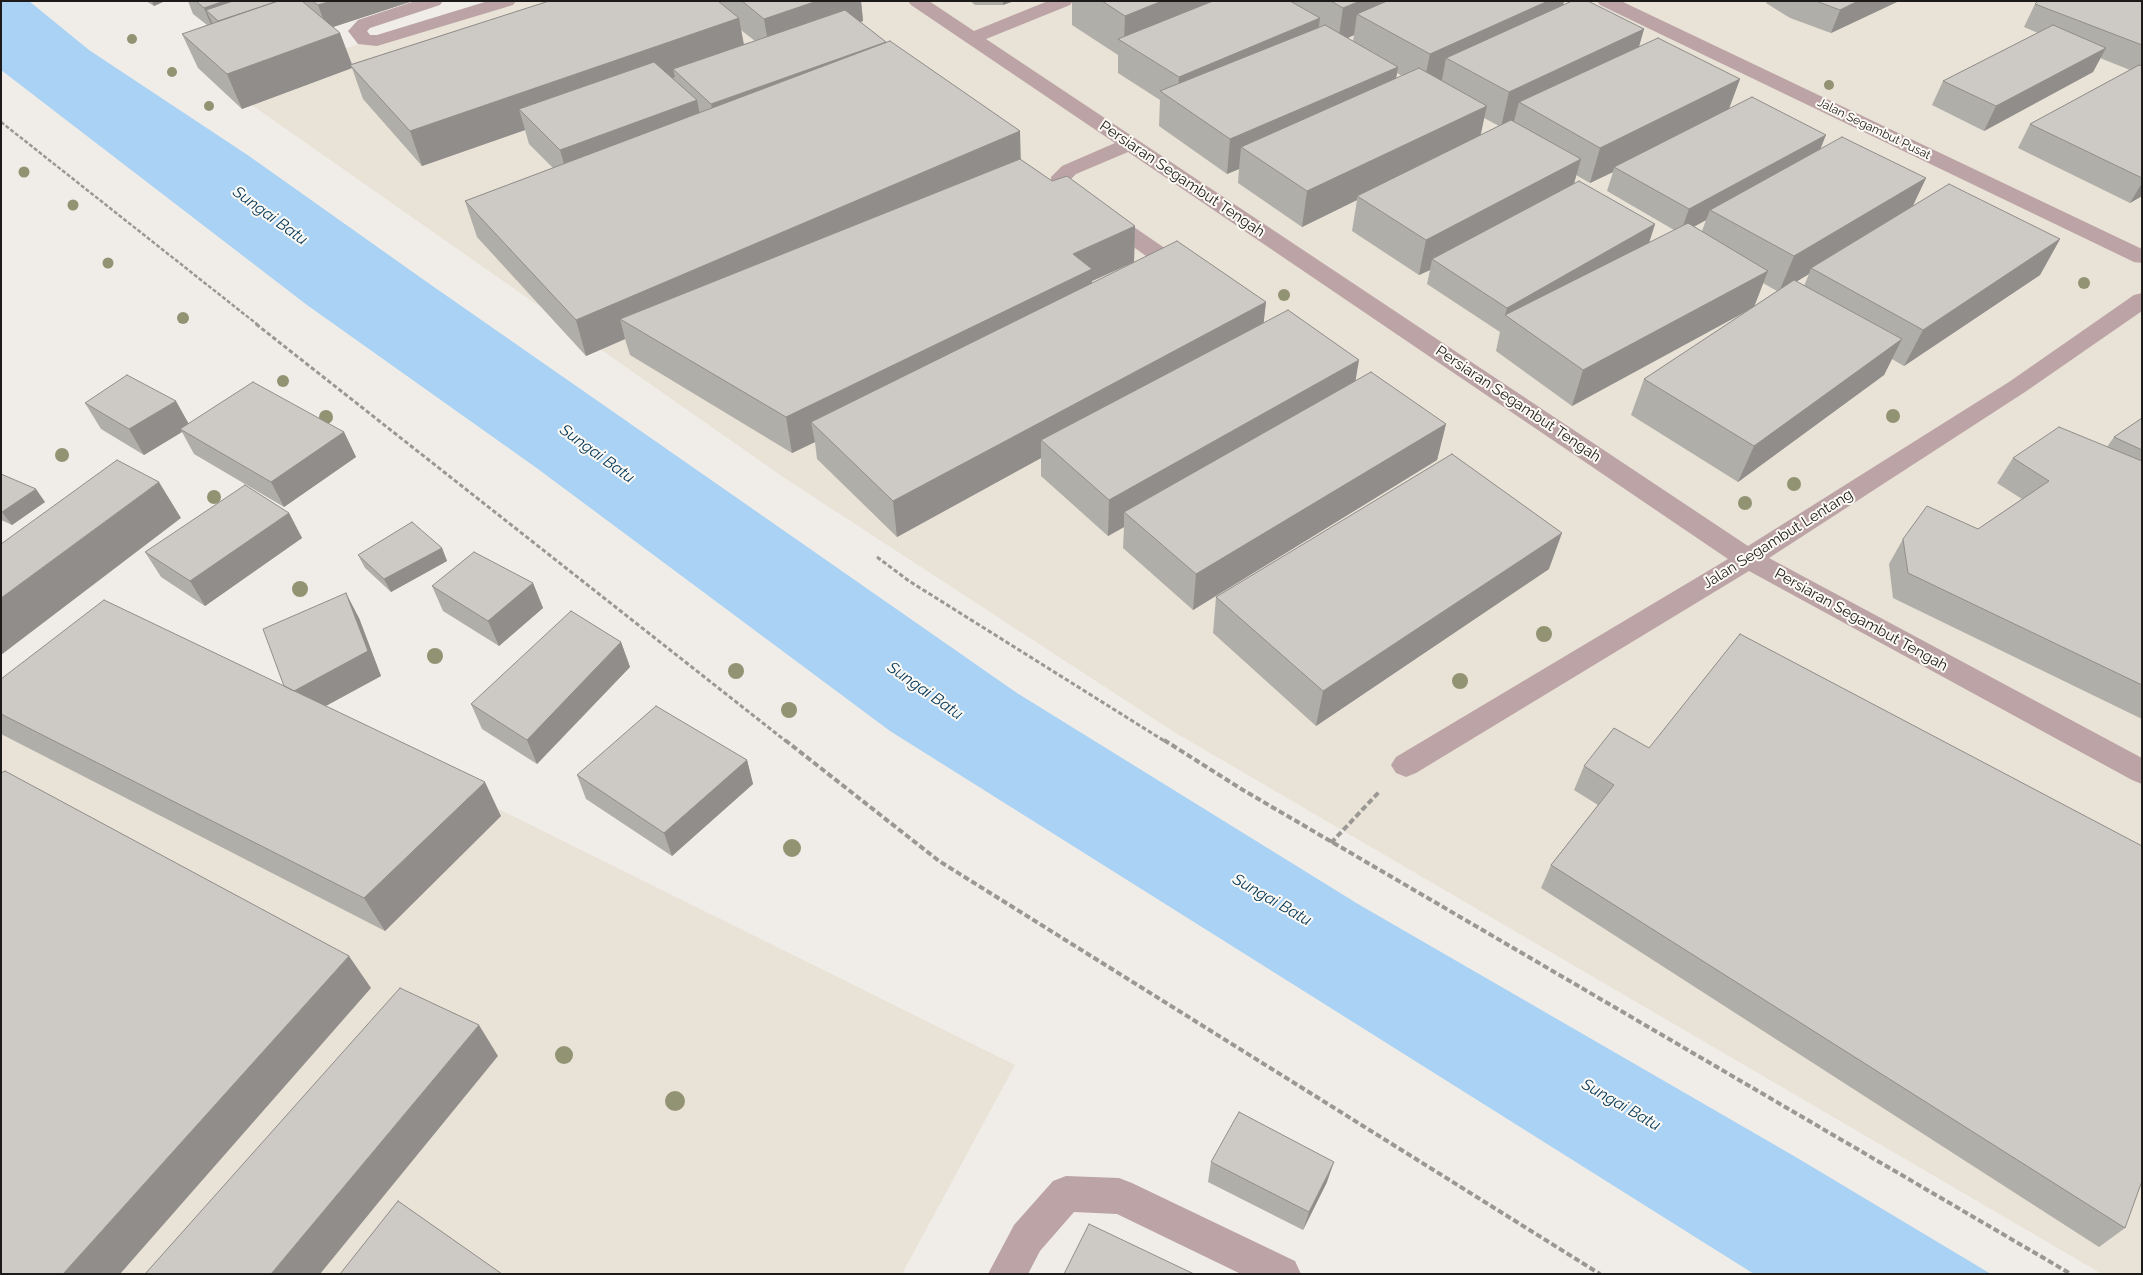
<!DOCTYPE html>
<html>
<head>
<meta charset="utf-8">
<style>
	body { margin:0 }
	#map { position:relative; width:2143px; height:1275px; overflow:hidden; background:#f0ede8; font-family:Raleway,sans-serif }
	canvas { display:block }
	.frame { position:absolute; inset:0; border:2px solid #1c1b19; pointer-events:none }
</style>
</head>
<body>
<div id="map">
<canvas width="2143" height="1275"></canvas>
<div class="frame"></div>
</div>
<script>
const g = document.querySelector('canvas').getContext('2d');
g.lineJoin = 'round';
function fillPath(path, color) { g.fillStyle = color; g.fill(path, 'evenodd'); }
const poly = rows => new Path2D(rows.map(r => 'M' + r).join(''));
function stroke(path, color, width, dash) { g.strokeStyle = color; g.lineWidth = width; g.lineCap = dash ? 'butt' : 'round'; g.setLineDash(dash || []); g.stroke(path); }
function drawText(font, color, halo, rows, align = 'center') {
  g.font = font + ' Raleway,sans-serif'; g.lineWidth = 4; g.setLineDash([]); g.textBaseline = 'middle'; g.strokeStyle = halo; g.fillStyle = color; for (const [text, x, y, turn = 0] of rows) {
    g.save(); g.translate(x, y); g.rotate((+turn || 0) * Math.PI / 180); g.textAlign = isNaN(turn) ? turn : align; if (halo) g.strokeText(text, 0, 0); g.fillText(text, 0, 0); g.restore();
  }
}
fillPath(poly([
	[492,1,2142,1,2142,1274,2102,1274,1174,732,783,477,226,87],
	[107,615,1015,1065,902,1274,1,1274,1,705]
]), '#e9e2d6');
fillPath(poly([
	[1,1,29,1,89,50,249,156,424,280,1017,693,1358,904,1794,1156,1991,1274,1754,1274,890,731,538,469,307,305,1,70]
]), '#a9d2f4');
stroke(poly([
	[1,122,258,325]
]), '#9a9894', 2.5, [4, 2]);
stroke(poly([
	[256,324,787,742],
	[877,557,909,581,1166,742]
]), '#9a9894', 3, [4.5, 2.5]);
stroke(poly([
	[785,740,939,861,1600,1274],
	[1164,740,1243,790,2071,1274],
	[1331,843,1379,792]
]), '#9a9894', 4, [6, 3]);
fillPath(poly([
	[415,1,443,1,440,5,370,28,367,31,370,35,377,35,488,1,516,1,513,5,377,46,358,44,348,31,358,20,415,1],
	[908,1,929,1,974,31,1048,1,1073,1,1070,5,986,39,1748,546,2009,382,2134,295,2142,293,2142,311,2025,392,1769,558,2142,758,2142,784,2132,780,1749,571,1416,773,1406,777,1396,773,1391,765,1396,757,1728,559,1128,152,1076,174,1071,179,1071,184,1169,251,1172,256,1169,261,1161,262,1153,261,1054,190,1051,186,1051,177,1062,166,1115,143,911,5,908,1],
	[1597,1,1621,1,2142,249,2142,263,2134,262,1600,5,1597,1],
	[1066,1176,1119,1178,1132,1183,1295,1261,1301,1274,1241,1274,1117,1214,1074,1212,1040,1251,1028,1274,988,1274,1014,1225,1053,1181,1066,1176]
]), '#bca3a5');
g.fillStyle = '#929373';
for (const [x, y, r] of [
	[132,39,5],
	[172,72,5],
	[1829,85,5],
	[209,106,5],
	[24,172,5.5],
	[73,205,5.5],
	[108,263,5.5],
	[2084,283,6],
	[1284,295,6],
	[183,318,6],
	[283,381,6],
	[1893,416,7],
	[326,417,7],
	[62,455,7],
	[1794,484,7],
	[214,497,7],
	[1745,503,7],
	[300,589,8],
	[1544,634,8],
	[435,656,8],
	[736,671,8],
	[1460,681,8],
	[789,710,8],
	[792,848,9],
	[564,1055,9],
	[675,1101,10]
]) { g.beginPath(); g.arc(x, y, r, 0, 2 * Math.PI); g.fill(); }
fillPath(poly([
	[146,1,165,1,154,6],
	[188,1,413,1,333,27,340,33,352,64,549,1,861,1,863,21,860,22,886,42,1020,131,1020,159,1052,181,1135,226,1134,262,1092,281,1092,283,1266,302,1263,323,1355,381,1446,424,1437,460,1193,610,1123,548,1124,527,1108,536,1041,476,1041,458,897,537,817,459,815,442,792,453,630,355,625,339,586,356,477,237,465,201,553,168,529,144,525,130,422,166,363,99,352,68,242,109,198,68,182,34,207,25,193,14],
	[741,30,755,41,744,44],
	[970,1,1014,1,1003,5,975,5],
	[1072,1,1564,1,1563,5,1644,29,1639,47,1740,79,1729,108,1821,149,1926,178,1912,207,2060,239,2040,275,1904,366,1892,359,1884,375,1738,482,1631,415,1644,379,1749,310,1572,406,1496,351,1500,332,1427,284,1430,270,1419,275,1352,231,1357,200,1302,227,1238,183,1239,169,1227,174,1159,126,1160,100,1118,73,1118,55,1072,25],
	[1354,35,1353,41,1348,38],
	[1397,73,1402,76,1396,78],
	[1484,118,1499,126,1481,135],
	[1613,172,1607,191,1674,230,1649,243,1655,224,1574,184,1576,175,1590,183],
	[1706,220,1702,231,1694,227],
	[1809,274,1804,286,1796,282],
	[1763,283,1777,291,1754,306],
	[1767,1,1899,1,1831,33,1790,18,1766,3],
	[2038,1,2142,1,2142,196,2130,203,2018,148,2030,124,2130,70,2100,58,2093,72,1984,131,1932,105,1943,81,2038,33,2024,27,2035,4],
	[85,403,188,423,344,432,356,457,284,507,194,454,182,432,144,455,101,429],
	[2142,418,2142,719,1893,598,1889,564,1903,539,1978,529,2022,499,1997,483,2013,458,2107,447,2114,437],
	[1,474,45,502,12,525,1,520],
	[289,513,302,538,205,606,161,577,145,552],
	[442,548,447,561,391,592,365,568,358,555],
	[1549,569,1316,726,1213,633,1216,597],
	[533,583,543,608,499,646,443,611,432,586],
	[359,618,381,676,325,706,501,816,385,931,3,735,1,733,1,679,284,686],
	[621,642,630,667,537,764,482,729,471,704],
	[1649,748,2125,1228,2099,1247,1541,888,1551,865,1598,805,1574,790,1584,766],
	[747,760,753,784,672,856,586,799,577,775],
	[1211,1162,1327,1182,1303,1230,1208,1182]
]), '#b0aea9');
fillPath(poly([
	[152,1,165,1,154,6],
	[224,1,264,1,224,27,206,10,216,31,214,32,204,8],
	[331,1,413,1,327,29,318,5],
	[817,1,861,1,863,21,770,53,764,19],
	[1003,1,1014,1,1003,5],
	[1162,1,1267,1,1124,42,1125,16],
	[1360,1,1434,1,1357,14,1354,35,1338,42,1343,8],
	[1548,1,1564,1,1558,27,1446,58,1442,80,1423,88,1430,54],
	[1858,1,1899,1,1831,33,1840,10],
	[739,18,745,52,673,69,675,77,536,126,519,109,525,130,422,166,410,131],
	[1320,18,1315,52,1177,103,1179,77],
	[1644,29,1634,63,1519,102,1514,121,1501,127,1509,92],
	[340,33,353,68,350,65,352,68,242,109,227,74],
	[886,42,716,128,711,104],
	[2106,48,2093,72,1984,131,1996,106],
	[1398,67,1392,102,1241,147,1239,169,1227,174,1230,139],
	[1740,79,1727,114,1614,167,1613,172,1590,183,1600,148],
	[697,100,704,135,570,185,560,150],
	[1487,106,1479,141,1357,196,1357,200,1302,227,1307,191],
	[1020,131,1021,167,620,319,625,339,586,356,576,320],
	[1826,135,1816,160,1710,210,1706,220,1680,234,1689,209],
	[1581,159,1571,194,1432,259,1430,270,1419,275,1426,240],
	[1926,178,1909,214,1811,268,1809,274,1779,292,1794,256],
	[2142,183,2142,196,2130,203],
	[1655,224,1647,249,1505,315,1507,308],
	[1135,226,1134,262,1092,281,1092,305,811,422,815,442,792,453,786,417,1073,254],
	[2060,239,2040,275,1904,366,1923,330],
	[1768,271,1754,307,1572,406,1583,370],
	[1266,302,1262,338,1041,440,1041,458,897,537,893,501],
	[1902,339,1884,375,1738,482,1754,446],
	[1359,360,1353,396,1124,512,1124,527,1108,536,1109,500],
	[176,401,190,426,180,429,182,432,144,455,129,429],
	[1446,424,1437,460,1193,610,1196,574],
	[344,432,356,457,284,507,271,482],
	[159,482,181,518,1,655,1,598],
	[36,489,45,502,12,525,2,512],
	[289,513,302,538,205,606,190,581],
	[1562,533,1549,569,1316,726,1323,691],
	[442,548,447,561,391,592,384,579],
	[533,583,543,608,499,646,488,621],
	[346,593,359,618,381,676,302,719,287,694],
	[621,642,630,667,537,764,527,740],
	[747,760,753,784,672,856,664,833],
	[485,782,501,816,385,931,364,898],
	[349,956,371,988,120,1274,63,1274],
	[479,1025,498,1056,320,1274,271,1274],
	[1334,1162,1327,1182,1303,1230,1309,1212]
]), '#908d8a');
const building = poly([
	[196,1,224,1,204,8,196,1],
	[233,1,278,1,218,21,206,10,233,1],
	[278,1,302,1,340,33,227,74,182,34,278,1],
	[312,1,331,1,318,5,312,1],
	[549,1,718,1,739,18,410,131,350,65,549,1],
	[742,1,817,1,764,19,742,1],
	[1102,1,1162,1,1125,16,1102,1],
	[1213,1,1290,1,1320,18,1179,77,1118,39,1213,1],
	[1331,1,1360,1,1343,8,1331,1],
	[1387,1,1548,1,1430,54,1357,14,1387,1],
	[1572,1,1588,1,1644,29,1509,92,1446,58,1572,1],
	[1816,1,1858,1,1840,10,1816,1],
	[2038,1,2138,1,2142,2,2142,45,2035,4,2038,1],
	[845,10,886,42,711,104,673,69,845,10],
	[1325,25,1398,67,1230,139,1160,91,1325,25],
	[2053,25,2106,48,1996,106,1943,81,2053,25],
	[1658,38,1740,79,1600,148,1519,102,1658,38],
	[890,41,1020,131,576,320,465,201,890,41],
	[654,62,697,100,560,150,519,109,654,62],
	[2139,65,2142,66,2142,178,2030,124,2139,65],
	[1419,68,1487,106,1307,191,1241,147,1419,68],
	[1752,97,1826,135,1689,209,1614,167,1752,97],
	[1511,120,1581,159,1426,240,1357,196,1511,120],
	[1842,137,1926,178,1794,256,1710,210,1842,137],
	[1020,159,1052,181,1067,176,1135,226,1073,254,1092,269,786,417,620,319,1020,159],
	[1579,181,1655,224,1507,308,1432,259,1579,181],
	[1949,184,2060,239,1923,330,1811,268,1949,184],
	[1688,223,1768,271,1583,370,1505,315,1688,223],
	[1177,241,1266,302,893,501,811,422,1177,241],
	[1794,280,1902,339,1754,446,1644,379,1794,280],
	[1288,310,1359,360,1109,500,1041,440,1288,310],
	[1371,372,1446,424,1196,574,1124,512,1371,372],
	[127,375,176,401,129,429,85,403,127,375],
	[253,382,344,432,271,482,180,429,253,382],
	[2142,418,2142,450,2114,437,2142,418],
	[2059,427,2142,461,2142,685,1908,573,1903,539,1927,506,1978,529,2049,481,2013,458,2059,427],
	[1452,454,1562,533,1323,691,1216,597,1452,454],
	[117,460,159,482,1,598,1,544,117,460],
	[1,474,36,489,2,512,1,511,1,474],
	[245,485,289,513,190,581,145,552,245,485],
	[412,522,442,548,384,579,358,555,412,522],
	[474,552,533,583,488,621,432,586,474,552],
	[346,593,368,651,294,691,284,686,263,629,346,593],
	[104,600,485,782,364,898,1,714,1,679,104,600],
	[571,611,621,642,527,740,471,704,571,611],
	[1740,634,2142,846,2142,1181,2125,1228,1551,865,1614,785,1584,766,1614,728,1649,748,1740,634],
	[656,706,747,760,664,833,577,775,656,706],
	[5,771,349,956,63,1274,1,1274,1,773,5,771],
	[400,988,479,1025,271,1274,145,1274,400,988],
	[1239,1112,1334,1162,1309,1212,1211,1162,1239,1112],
	[398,1201,502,1274,340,1274,398,1201],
	[1089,1224,1194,1274,1064,1274,1089,1224]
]);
fillPath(building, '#cdcac5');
stroke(building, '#908d8a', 1);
drawText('12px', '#1c1b19', '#fdfaf5', [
	["Jalan Segambut Pusat",1874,129,26]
]);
drawText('15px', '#1c1b19', '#fdfaf5', [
	["Persiaran Segambut Tengah",1182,179,34],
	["Persiaran Segambut Tengah",1518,404,34],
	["Jalan Segambut Lentang",1778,539,-32],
	["Persiaran Segambut Tengah",1861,620,29]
]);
drawText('italic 16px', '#043757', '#fdfaf5', [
	["Sungai Batu",270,216,36],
	["Sungai Batu",597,454,36],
	["Sungai Batu",925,691,35],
	["Sungai Batu",1272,900,30],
	["Sungai Batu",1621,1105,30]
]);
</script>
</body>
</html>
